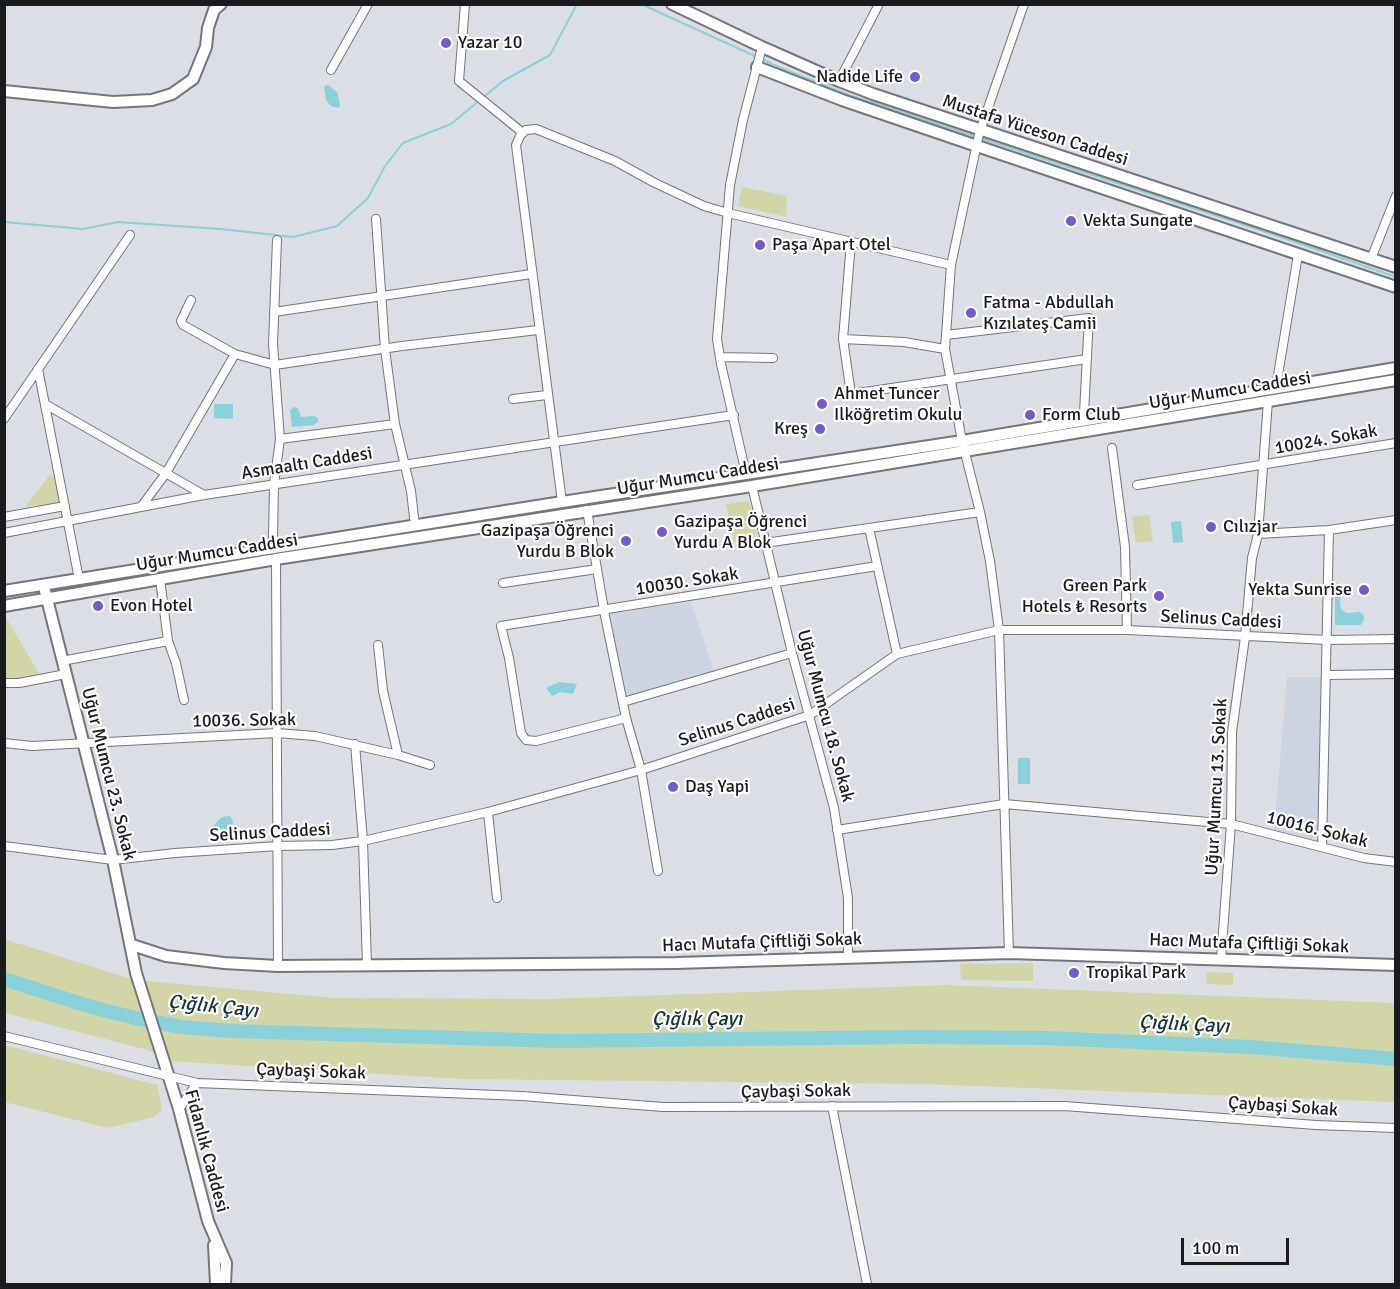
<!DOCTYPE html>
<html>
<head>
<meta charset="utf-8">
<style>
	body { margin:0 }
	#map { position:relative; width:1400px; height:1289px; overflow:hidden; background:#dbdfe5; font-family:Signika,sans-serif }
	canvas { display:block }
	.frame { position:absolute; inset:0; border:6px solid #1a1b1e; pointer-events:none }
	.scale { position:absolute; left:1181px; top:1238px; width:108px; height:27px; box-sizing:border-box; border:3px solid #1a1b1e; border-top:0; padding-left:8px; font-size:18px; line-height:21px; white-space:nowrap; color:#1a1b1e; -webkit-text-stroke:4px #fff; paint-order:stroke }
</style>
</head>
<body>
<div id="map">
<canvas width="1400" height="1289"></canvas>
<div class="frame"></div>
<div class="scale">100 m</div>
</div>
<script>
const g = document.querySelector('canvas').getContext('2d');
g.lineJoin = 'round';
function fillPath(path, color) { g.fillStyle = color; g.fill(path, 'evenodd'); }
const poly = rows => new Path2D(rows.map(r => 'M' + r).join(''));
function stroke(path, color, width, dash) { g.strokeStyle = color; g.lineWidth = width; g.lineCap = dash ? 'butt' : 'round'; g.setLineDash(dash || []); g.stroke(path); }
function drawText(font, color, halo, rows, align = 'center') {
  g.font = font + ' Signika,sans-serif'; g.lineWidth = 4.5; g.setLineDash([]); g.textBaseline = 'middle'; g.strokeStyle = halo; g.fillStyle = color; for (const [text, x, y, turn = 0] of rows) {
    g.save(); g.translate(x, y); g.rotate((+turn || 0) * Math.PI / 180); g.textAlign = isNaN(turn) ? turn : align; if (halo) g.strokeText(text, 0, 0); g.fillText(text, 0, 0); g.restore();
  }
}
fillPath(poly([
	[691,602,715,675,627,701,610,614],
	[1287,677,1323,677,1318,837,1311,840,1274,831]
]), '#cdd4e1');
fillPath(poly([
	[742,187,787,196,786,217,738,206],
	[56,474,62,502,25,507,49,476],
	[749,501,757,537,734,541,726,504],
	[1149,515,1153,541,1136,543,1132,517],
	[4,619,7,619,41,677,5,680],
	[4,939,125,977,146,981,335,998,550,999,947,985,1395,1003,1395,1102,922,1084,462,1079,169,1061,148,1050,5,1013],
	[1033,963,1033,981,961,980,960,964],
	[1207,972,1233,973,1233,985,1206,984],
	[5,1045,157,1085,162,1109,154,1117,108,1128,5,1102]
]), '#d2d5a6');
fillPath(poly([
	[326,85,328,85,337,92,340,104,339,108,331,106,326,100,324,87],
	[214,404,233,404,233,419,214,418],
	[294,407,298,408,301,417,314,416,318,418,318,422,314,425,292,427,290,410],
	[1181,521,1183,542,1173,543,1171,522],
	[1338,583,1341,586,1340,605,1342,610,1347,613,1360,612,1364,616,1364,620,1361,625,1335,625,1335,584],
	[559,682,577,684,573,694,561,692,552,696,546,688],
	[1018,758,1030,758,1030,784,1018,784],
	[230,816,233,821,232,826,227,828,227,837,222,841,213,841,209,836,209,830,222,817]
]), '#89d1db');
stroke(poly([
	[641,4,781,68,849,95,1272,234,1396,277],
	[4,222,83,229,118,222,221,229,293,237,337,226,368,198,385,166,403,143,451,124,503,81,550,55,577,4]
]), '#89d1db', 2);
stroke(poly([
	[4,979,88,1006,135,1018,182,1027,231,1031,558,1041,916,1037,1046,1038,1250,1047,1396,1059]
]), '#89d1db', 14);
const street = poly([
	[465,4,459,81,523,133],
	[331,70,368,4],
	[839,81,879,4],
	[376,219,385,349,395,424],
	[851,242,843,339,851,394,1087,359],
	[1371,259,1396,196],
	[191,300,181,321,183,325,235,354],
	[274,312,531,274],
	[946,335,1089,318,1084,413,1087,420],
	[843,339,904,342,945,349],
	[720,357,773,358],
	[38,369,79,579],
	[1276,387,1298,255],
	[513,399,547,395],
	[45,404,204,495],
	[4,419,130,235],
	[280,439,395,424,411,491,415,526],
	[1112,448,1125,547,1127,630],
	[746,474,721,364,717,339,730,185,743,120,762,47],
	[1137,485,1396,443],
	[752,486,792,653,834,808,848,898,848,957],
	[562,502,516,145,520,136,526,130,536,129,615,161,655,183,704,206,728,213,951,265],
	[141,507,166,473,235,354,275,365,402,346,538,330],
	[587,510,605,616,626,718,641,770,658,871],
	[4,517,65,506],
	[869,528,897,654],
	[4,533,204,495,734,415],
	[1258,534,1329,530,1396,520],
	[765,543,980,512],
	[275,547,273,538,274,484,280,439,273,344,277,240],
	[276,559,278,966],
	[160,579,168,641,176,663,184,700],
	[503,583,597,569],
	[62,661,168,641],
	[1327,675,1396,674],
	[4,683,19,683,66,674],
	[623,702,792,653],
	[626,718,536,741,526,740,521,733,509,658,501,626,877,566],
	[4,743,32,746,277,733,315,736,398,755,383,691,378,645],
	[355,744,363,841,367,965],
	[398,755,430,765],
	[488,812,497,898],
	[837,830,1004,804,1231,824,1364,858,1396,862],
	[4,846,113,860,175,853,278,846,332,845,363,841,488,812,641,770,810,715,897,654,999,630,1127,630,1328,640,1396,639],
	[1322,847,1329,530],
	[1009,953,999,630,990,561,980,512,962,441,945,349,951,265,979,134,1024,4],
	[1221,959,1231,824,1232,732,1245,637,1252,558,1258,534,1268,401],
	[4,1036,197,1083,179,1109],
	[197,1083,522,1096,663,1107,1064,1106,1316,1125,1396,1128],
	[832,1106,867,1284]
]);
const secondary = poly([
	[672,4,762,47,839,81,873,94,1396,267],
	[757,67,842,100,977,146,1396,287],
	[4,91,113,102,152,100,172,94,193,79,206,47,208,28,214,10,221,4],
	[4,591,562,502,962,441,1396,368],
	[45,591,113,860,136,973,179,1109,208,1221,226,1263,225,1284],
	[4,606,276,559,752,486,1396,380],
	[132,945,166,956,224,963,278,966,676,963,1009,953,1396,965],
	[214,1245,216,1284]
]);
stroke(street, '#74767c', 10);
stroke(secondary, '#74767c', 14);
stroke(street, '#fff', 8);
stroke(secondary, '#fff', 10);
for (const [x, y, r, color] of [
	[446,43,6,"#7359d3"],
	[915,77,6,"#7359d3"],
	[1071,221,6,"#7359d3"],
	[760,245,6,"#7359d3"],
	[971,313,6,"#7359d3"],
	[822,404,6,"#7359d3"],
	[1030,415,6,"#7359d3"],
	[820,429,6,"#7359d3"],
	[1211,527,6,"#7359d3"],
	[662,532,6,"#7359d3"],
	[626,541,6,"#7359d3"],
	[1364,590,6,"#7359d3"],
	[1159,596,6,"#7359d3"],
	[98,606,6,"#7359d3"],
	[673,787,6,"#7359d3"],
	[1074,973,6,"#7359d3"]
]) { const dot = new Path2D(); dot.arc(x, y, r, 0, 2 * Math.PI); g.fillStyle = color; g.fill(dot); stroke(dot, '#fff', 2); }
drawText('18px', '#1a1b1e', '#fff', [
	["Yazar 10",458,43],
	["Nadide Life",903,77,"right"],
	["Vekta Sungate",1083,221],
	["Paşa Apart Otel",772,245],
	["Fatma - Abdullah",983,303],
	["Kızılateş Camii",983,324],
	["Ahmet Tuncer",834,394],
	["Ilköğretim Okulu",834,415],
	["Form Club",1042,415],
	["Kreş",808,429,"right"],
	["Gazipaşa Öğrenci",674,522],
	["Yurdu A Blok",674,543],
	["Cılızjar",1223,527],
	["Gazipaşa Öğrenci",614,531,"right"],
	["Yurdu B Blok",614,552,"right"],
	["Green Park",1147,586,"right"],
	["Hotels ₺ Resorts",1147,607,"right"],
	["Yekta Sunrise",1352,590,"right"],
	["Evon Hotel",110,606],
	["Daş Yapi",685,787],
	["Tropikal Park",1086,973]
], 'left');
drawText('18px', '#1a1b1e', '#fff', [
	["Mustafa Yüceson Caddesi",1035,131,18],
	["Uğur Mumcu Caddesi",1230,391,-9],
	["10024. Sokak",1326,440,-10],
	["Asmaaltı Caddesi",307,464,-9],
	["Uğur Mumcu Caddesi",698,477,-9],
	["Uğur Mumcu Caddesi",217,553,-9],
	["10030. Sokak",687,582,-9],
	["Selinus Caddesi",1221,620,3],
	["Uğur Mumcu 18. Sokak",825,716,75],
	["10036. Sokak",244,721,-1],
	["Selinus Caddesi",737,723,-18],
	["Uğur Mumcu 23. Sokak",108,774,76],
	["Uğur Mumcu 13. Sokak",1217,787,-87],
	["10016. Sokak",1317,830,14],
	["Selinus Caddesi",270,833,-3],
	["Hacı Mutafa Çiftliği Sokak",762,943,-2],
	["Hacı Mutafa Çiftliği Sokak",1249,944,2],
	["Çaybaşi Sokak",311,1072,2],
	["Çaybaşi Sokak",796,1092,-1],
	["Çaybaşi Sokak",1283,1107,4],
	["Fidanlık Caddesi",206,1151,75]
]);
drawText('italic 20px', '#103438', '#fff', [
	["Çığlık Çayı",213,1007,6],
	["Çığlık Çayı",697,1020],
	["Çığlık Çayı",1184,1025,3]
]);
</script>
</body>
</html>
